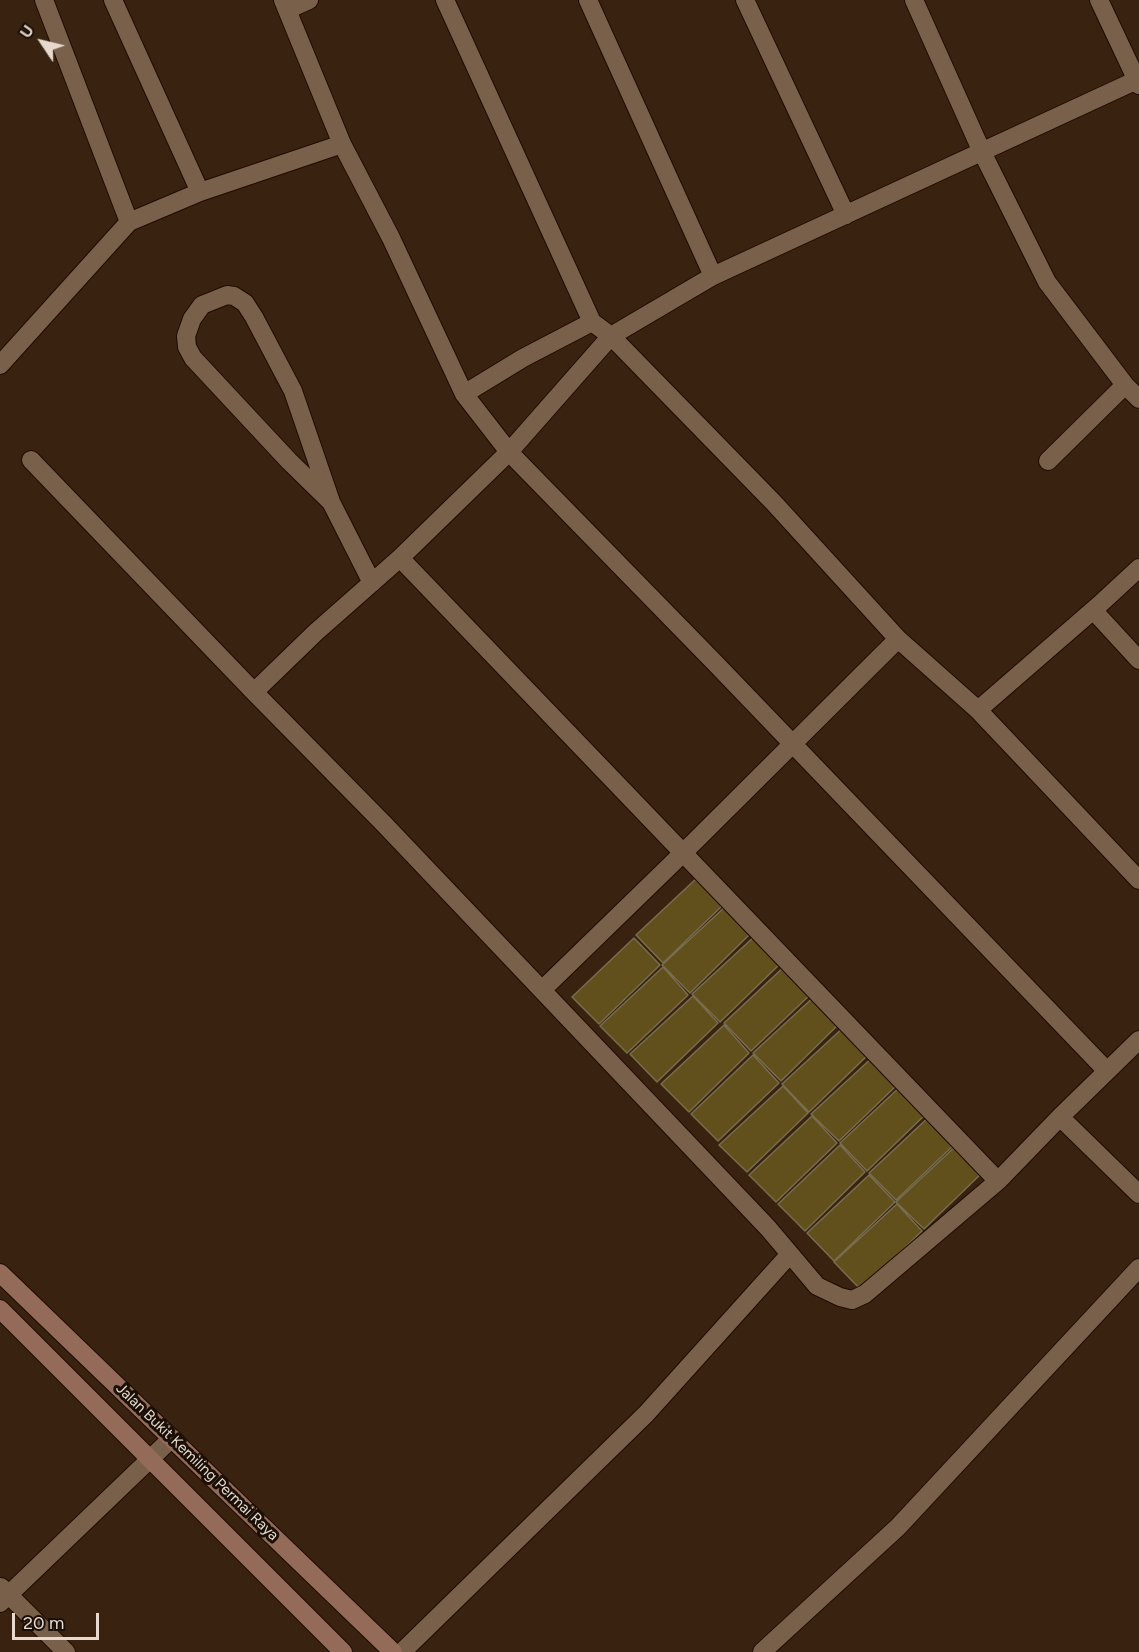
<!DOCTYPE html>
<html>
<head>
<meta charset="utf-8">
<style>
	body { margin:0 }
	#map { position:relative; width:1139px; height:1652px; overflow:hidden; background:#392310; font-family:Figtree,sans-serif }
	canvas { display:block }
	.north { position:absolute; left:12px; top:12px; width:60px; height:60px; -webkit-text-stroke:4px #190f07; paint-order:stroke; rotate:305deg; font-size:16px; font-weight:700; line-height:24px; text-align:center; color:#e7d9cd }
	.north::after { content:''; display:block; margin:auto; width:21px; height:27px; background:#e7d9cd; clip-path:polygon(50% 0,100% 100%,50% 72%,0 100%) }
	.scale { position:absolute; left:12px; top:1613px; width:87px; height:27px; box-sizing:border-box; border:3px solid #e7d9cd; border-top:0; padding-left:8px; font-size:18px; line-height:21px; white-space:nowrap; color:#e7d9cd; -webkit-text-stroke:4px #190f07; paint-order:stroke }
</style>
</head>
<body>
<div id="map">
<canvas width="1139" height="1652"></canvas>
<div class="north">U</div>
<div class="scale">20 m</div>
</div>
<script>
const g = document.querySelector('canvas').getContext('2d');
g.lineJoin = 'round';
function fillPath(path, color) { g.fillStyle = color; g.fill(path, 'evenodd'); }
const poly = rows => new Path2D(rows.map(r => 'M' + r).join(''));
function stroke(path, color, width, dash) { g.strokeStyle = color; g.lineWidth = width; g.lineCap = dash ? 'butt' : 'round'; g.setLineDash(dash || []); g.stroke(path); }
function drawText(font, color, halo, rows, align = 'center') {
  g.font = font + ' Figtree,sans-serif'; g.lineWidth = 6; g.setLineDash([]); g.textBaseline = 'middle'; g.strokeStyle = halo; g.fillStyle = color; for (const [text, x, y, turn = 0] of rows) {
    g.save(); g.translate(x, y); g.rotate((+turn || 0) * Math.PI / 180); g.textAlign = isNaN(turn) ? turn : align; if (halo) g.strokeText(text, 0, 0); g.fillText(text, 0, 0); g.restore();
  }
}
const building = poly([
	[698,877,724,904,663,963,636,935,698,877],
	[725,907,750,934,690,993,662,965,725,907],
	[755,936,781,963,720,1022,692,994,755,936],
	[634,938,660,965,599,1024,572,997,634,938],
	[786,965,812,993,751,1051,724,1023,786,965],
	[663,967,688,995,627,1053,600,1026,663,967],
	[816,995,841,1022,781,1081,753,1053,816,995],
	[693,996,718,1023,657,1082,630,1054,693,996],
	[724,1025,749,1053,689,1112,661,1084,724,1025],
	[845,1026,870,1053,809,1112,782,1084,845,1026],
	[753,1055,779,1083,718,1141,691,1114,753,1055],
	[874,1056,899,1083,839,1141,811,1114,874,1056],
	[902,1085,928,1112,867,1171,840,1143,902,1085],
	[783,1086,808,1113,747,1172,719,1145,783,1086],
	[931,1115,957,1142,896,1200,869,1173,931,1115],
	[812,1116,837,1143,776,1202,749,1175,812,1116],
	[959,1143,984,1171,924,1229,896,1202,959,1143],
	[840,1145,865,1172,805,1231,778,1204,840,1145],
	[869,1175,895,1202,834,1261,807,1233,869,1175],
	[897,1204,922,1231,861,1290,834,1262,897,1204]
]);
fillPath(building, '#614f1c');
stroke(building, '#796d50', 1.5);
const street = poly([
	[44,0,129,222],
	[113,0,200,192],
	[283,0,342,144],
	[445,0,592,322,611,336,774,503,898,639],
	[588,0,713,276],
	[745,0,846,215],
	[914,0,982,152,1047,282,1125,385,1139,399],
	[1099,0,1139,85],
	[287,10,309,0],
	[0,365,129,222,200,192,342,144,391,238,464,394,509,452,716,664,1107,1071],
	[464,394,523,358,592,322],
	[31,460,254,692,384,824,768,1228,817,1286,840,1297,852,1300,865,1294,998,1181,1060,1117,1139,1040],
	[1048,461,1125,385],
	[331,502,289,461,193,358,187,347,186,336,192,319,202,305,227,295,234,296,245,303,254,317,293,391,331,502,372,583],
	[400,558,998,1181],
	[1093,610,1139,660],
	[254,692,316,632,400,558,509,452,611,336,713,276,1139,79],
	[978,710,1099,605,1139,568],
	[542,990,683,853,898,639,978,710,1139,880],
	[1060,1117,1139,1194],
	[1,1587,66,1652],
	[0,1603,172,1438],
	[402,1652,646,1414,790,1254],
	[762,1652,898,1527,1139,1268]
]);
const secondary = poly([
	[0,1273,393,1652],
	[0,1309,343,1652]
]);
stroke(street, '#1f0b00', 20);
stroke(secondary, '#1f0b00', 20);
stroke(street, '#79604b', 18);
stroke(secondary, '#936b58', 18);
drawText('15px', '#e7d9cd', '#190f07', [
	["Jalan Bukit Kemiling Permai Raya",197,1462,44]
]);
</script>
</body>
</html>
